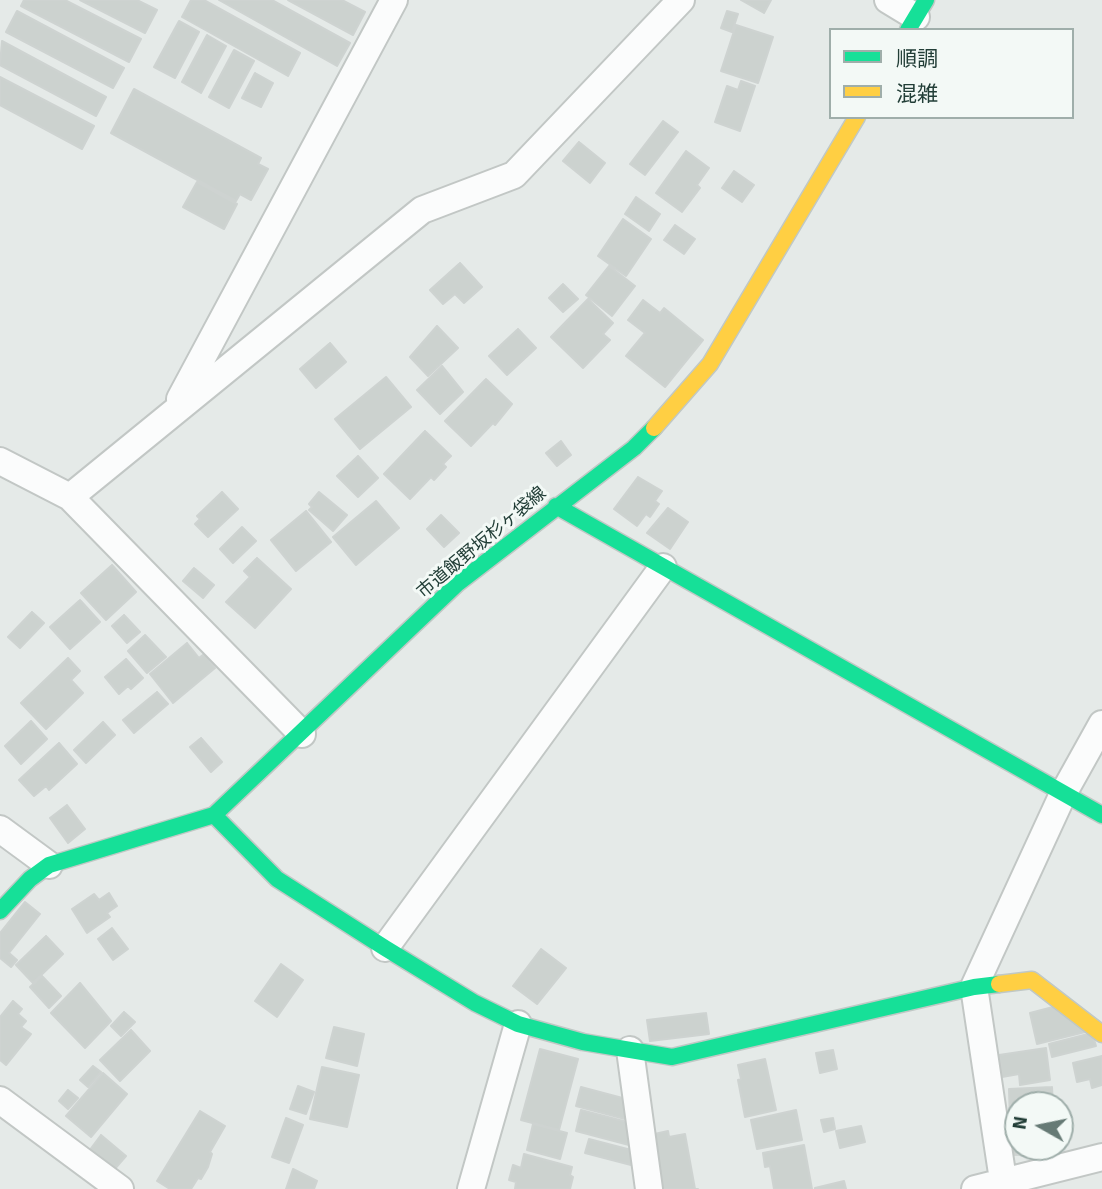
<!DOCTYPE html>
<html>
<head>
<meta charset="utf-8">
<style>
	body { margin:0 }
	#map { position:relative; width:1102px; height:1189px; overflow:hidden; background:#e5eae8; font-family:Signika,"Noto Sans JP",sans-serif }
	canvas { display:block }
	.legend { position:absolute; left:829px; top:28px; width:245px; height:91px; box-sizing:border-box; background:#f3f9f6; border:2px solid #9faeaa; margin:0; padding:9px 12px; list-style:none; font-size:21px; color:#223e37 }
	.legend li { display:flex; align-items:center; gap:14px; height:35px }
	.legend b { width:35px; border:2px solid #9faeaa }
	.north { position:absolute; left:1004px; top:1091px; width:70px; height:70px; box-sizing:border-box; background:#f3f9f6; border:2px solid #9faeaa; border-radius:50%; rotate:279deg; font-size:19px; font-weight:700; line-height:28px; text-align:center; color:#223e37 }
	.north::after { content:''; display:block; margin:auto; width:24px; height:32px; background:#667a75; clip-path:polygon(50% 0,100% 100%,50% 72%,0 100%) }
</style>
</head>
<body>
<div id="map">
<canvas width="1102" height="1189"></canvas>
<ul class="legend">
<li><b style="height:9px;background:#16e098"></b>順調</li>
<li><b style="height:9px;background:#ffcf43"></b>混雑</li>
</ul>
<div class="north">N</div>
</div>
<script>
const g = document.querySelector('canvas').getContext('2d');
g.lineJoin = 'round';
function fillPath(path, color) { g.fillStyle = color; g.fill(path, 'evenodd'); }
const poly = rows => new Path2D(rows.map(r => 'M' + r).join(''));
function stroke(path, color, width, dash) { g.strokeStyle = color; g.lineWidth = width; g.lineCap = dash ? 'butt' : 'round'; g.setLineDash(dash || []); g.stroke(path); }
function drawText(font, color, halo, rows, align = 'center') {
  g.font = font + ' Signika,"Noto Sans JP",sans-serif'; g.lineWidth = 6; g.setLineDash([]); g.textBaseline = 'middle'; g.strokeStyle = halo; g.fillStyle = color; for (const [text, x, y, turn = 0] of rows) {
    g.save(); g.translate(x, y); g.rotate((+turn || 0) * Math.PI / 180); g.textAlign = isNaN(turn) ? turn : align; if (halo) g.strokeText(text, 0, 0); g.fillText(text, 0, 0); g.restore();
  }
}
const building = poly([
	[24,0,65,0,141,39,129,62,21,6,24,0],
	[80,0,137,0,157,10,145,33,80,0],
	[191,0,204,0,300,53,288,76,182,17,191,0],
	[219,0,272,0,350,43,337,66,219,0],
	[288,0,342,0,365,12,353,35,288,0],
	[741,0,771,0,764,13,741,0],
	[17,11,124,68,113,88,6,32,17,11],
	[727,11,738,14,732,32,721,28,727,11],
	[179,21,199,32,175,78,154,67,179,21],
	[736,25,773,37,758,83,721,71,736,25],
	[207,35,226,46,201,93,182,82,207,35],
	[2,41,106,97,96,116,0,65,2,41],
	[234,50,254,61,229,108,209,97,234,50],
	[255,73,273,83,261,107,242,98,255,73],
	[0,77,94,126,82,149,0,105,0,77],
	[741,81,755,86,740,131,715,122,727,86,738,90,741,81],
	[134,89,261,158,258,164,268,169,251,200,240,194,236,201,111,133,134,89],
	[663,121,678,132,645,175,630,164,663,121],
	[579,142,605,163,590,183,563,161,579,142],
	[686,151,709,168,697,185,700,188,682,212,656,193,686,151],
	[734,171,754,185,742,202,722,188,734,171],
	[197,182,237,204,224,229,183,207,197,182],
	[636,197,660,214,649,231,625,214,636,197],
	[623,219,651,239,626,276,598,256,623,219],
	[675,225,695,239,684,254,664,240,675,225],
	[460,263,482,287,464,303,455,294,443,304,430,290,460,263],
	[609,266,635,286,612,316,586,295,609,266],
	[563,284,578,299,563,312,549,298,563,284],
	[588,299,613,323,603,334,610,340,583,368,551,337,588,299],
	[643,300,660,313,664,308,703,340,665,387,626,356,645,333,628,320,643,300],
	[437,326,458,348,428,376,410,357,437,326],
	[518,329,536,348,507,375,489,356,518,329],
	[330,343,346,362,316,388,300,369,330,343],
	[442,366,463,392,440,414,417,390,442,366],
	[386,377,411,407,360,449,335,419,386,377],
	[486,379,512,404,495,425,493,423,471,446,445,421,486,379],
	[425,431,451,456,443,464,446,467,434,480,431,477,410,499,384,474,425,431],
	[561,441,571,455,557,466,546,453,561,441],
	[358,456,378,478,358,497,337,476,358,456],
	[638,477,662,491,655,501,659,504,650,517,646,514,637,526,614,509,638,477],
	[222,492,238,509,208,537,195,524,200,519,197,516,222,492],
	[319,492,347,515,333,531,309,510,312,507,309,504,319,492],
	[376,501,399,528,356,565,333,537,376,501],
	[668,508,688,522,670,549,647,533,668,508],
	[306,511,331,542,296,571,271,540,306,511],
	[441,515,459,533,444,547,427,529,441,515],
	[242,527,256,541,233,563,220,549,242,527],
	[257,558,291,589,255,628,226,602,250,577,244,571,257,558],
	[112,565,136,592,106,620,81,593,112,565],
	[194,568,214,585,203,598,183,581,194,568],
	[80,600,100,622,70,649,50,627,80,600],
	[32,612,44,623,20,648,8,637,32,612],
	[124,615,140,632,127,643,112,626,124,615],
	[145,635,166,657,147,673,128,651,145,635],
	[187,643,199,658,204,654,215,668,173,703,150,674,187,643],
	[68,658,80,671,71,680,83,693,46,729,21,703,68,658],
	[126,659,143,678,131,689,128,686,119,694,105,677,126,659],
	[157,692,168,704,134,733,123,720,157,692],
	[31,721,47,739,21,764,5,746,31,721],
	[103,722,115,735,86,763,74,750,103,722],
	[201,738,222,762,211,772,190,747,201,738],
	[59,743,77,764,49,790,46,786,34,796,19,780,59,743],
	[67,805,85,829,68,843,50,818,67,805],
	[109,893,117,906,107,913,110,917,87,933,72,909,94,894,99,900,109,893],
	[25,902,40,914,9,953,17,960,11,967,0,958,0,933,25,902],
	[112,928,128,949,113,960,98,939,112,928],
	[46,936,63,954,33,983,16,965,46,936],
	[541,949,566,968,537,1004,513,986,541,949],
	[281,964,303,980,277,1017,255,1001,281,964],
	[42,976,61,996,49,1008,30,987,42,976],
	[80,983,111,1021,85,1048,51,1013,80,983],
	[13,1001,22,1009,18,1014,26,1021,21,1027,31,1034,6,1065,0,1060,0,1017,13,1001],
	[1053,1007,1085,1032,1037,1044,1030,1013,1053,1007],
	[124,1012,135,1022,121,1036,111,1026,124,1012],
	[706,1013,709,1034,650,1041,647,1020,706,1013],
	[334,1027,364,1034,357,1066,326,1058,334,1027],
	[131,1030,150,1051,120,1081,100,1060,131,1030],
	[1092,1033,1096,1046,1052,1057,1049,1044,1092,1033],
	[1046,1048,1050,1080,1020,1085,1019,1074,1002,1077,999,1055,1046,1048],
	[540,1049,578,1059,559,1130,521,1120,540,1049],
	[833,1050,837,1069,820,1073,816,1053,833,1050],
	[1102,1056,1102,1085,1092,1088,1090,1079,1077,1082,1073,1063,1102,1056],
	[765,1059,776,1110,745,1117,738,1080,741,1079,738,1065,765,1059],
	[93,1066,101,1072,88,1087,80,1080,93,1066],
	[322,1067,359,1075,347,1127,310,1119,322,1067],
	[103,1073,127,1094,91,1137,66,1116,103,1073],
	[298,1086,314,1092,306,1114,290,1109,298,1086],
	[581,1087,630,1100,625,1119,576,1106,581,1087],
	[1052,1087,1053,1105,1018,1105,1018,1147,1051,1147,1051,1154,1011,1155,1009,1089,1052,1087],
	[68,1090,78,1098,68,1109,59,1101,68,1090],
	[581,1110,635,1124,629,1145,576,1131,581,1110],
	[796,1110,802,1140,757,1149,751,1120,796,1110],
	[200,1111,225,1126,210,1152,212,1154,208,1167,201,1179,198,1178,191,1189,170,1189,157,1181,200,1111],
	[286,1118,303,1125,289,1163,272,1157,286,1118],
	[833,1118,835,1129,824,1132,821,1120,833,1118],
	[533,1124,567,1133,560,1159,527,1150,533,1124],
	[861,1126,865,1142,840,1148,836,1131,861,1126],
	[668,1131,669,1137,685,1134,695,1189,698,1189,661,1189,650,1135,668,1131],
	[101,1135,126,1156,113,1171,89,1151,101,1135],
	[589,1139,635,1151,631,1165,585,1153,589,1139],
	[804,1145,812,1189,774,1189,770,1166,765,1167,763,1153,804,1145],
	[524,1154,572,1167,570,1175,573,1177,570,1189,515,1189,516,1182,509,1180,513,1165,521,1168,524,1154],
	[293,1169,317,1181,314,1189,286,1189,293,1169],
	[844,1181,846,1189,815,1189,815,1188,844,1181]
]);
fillPath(building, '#ccd2cf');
stroke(building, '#ced3d1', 2);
const street = poly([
	[888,0,916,17],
	[180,399,394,0],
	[0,461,70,497,302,734],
	[70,497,422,210,514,175,681,0],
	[0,829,49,865],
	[385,948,663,567],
	[630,1050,649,1189],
	[0,1100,120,1189],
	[1003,1180,974,987,1063,794,1102,724],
	[471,1189,518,1024],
	[975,1189,1102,1157]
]);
const fast = poly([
	[908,30,926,0],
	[556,506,1102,815],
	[214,815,277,879,385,948,475,1003,518,1024,583,1042,672,1057,974,987,999,984],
	[0,911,30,879,49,865,214,815,457,584,634,448,654,428]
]);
const slow = poly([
	[654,428,710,364,857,117],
	[999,984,1032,980,1102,1034]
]);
stroke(street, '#c2c7c5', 30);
stroke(fast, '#c0c8c5', 19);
stroke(slow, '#c0c8c5', 19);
stroke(street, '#fbfcfc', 26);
stroke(fast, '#16e098', 16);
stroke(slow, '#ffcf43', 16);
drawText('18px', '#223e37', '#f3f9f6', [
	["市道飯野坂杉ヶ袋線",482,543,-40]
]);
</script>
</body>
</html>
